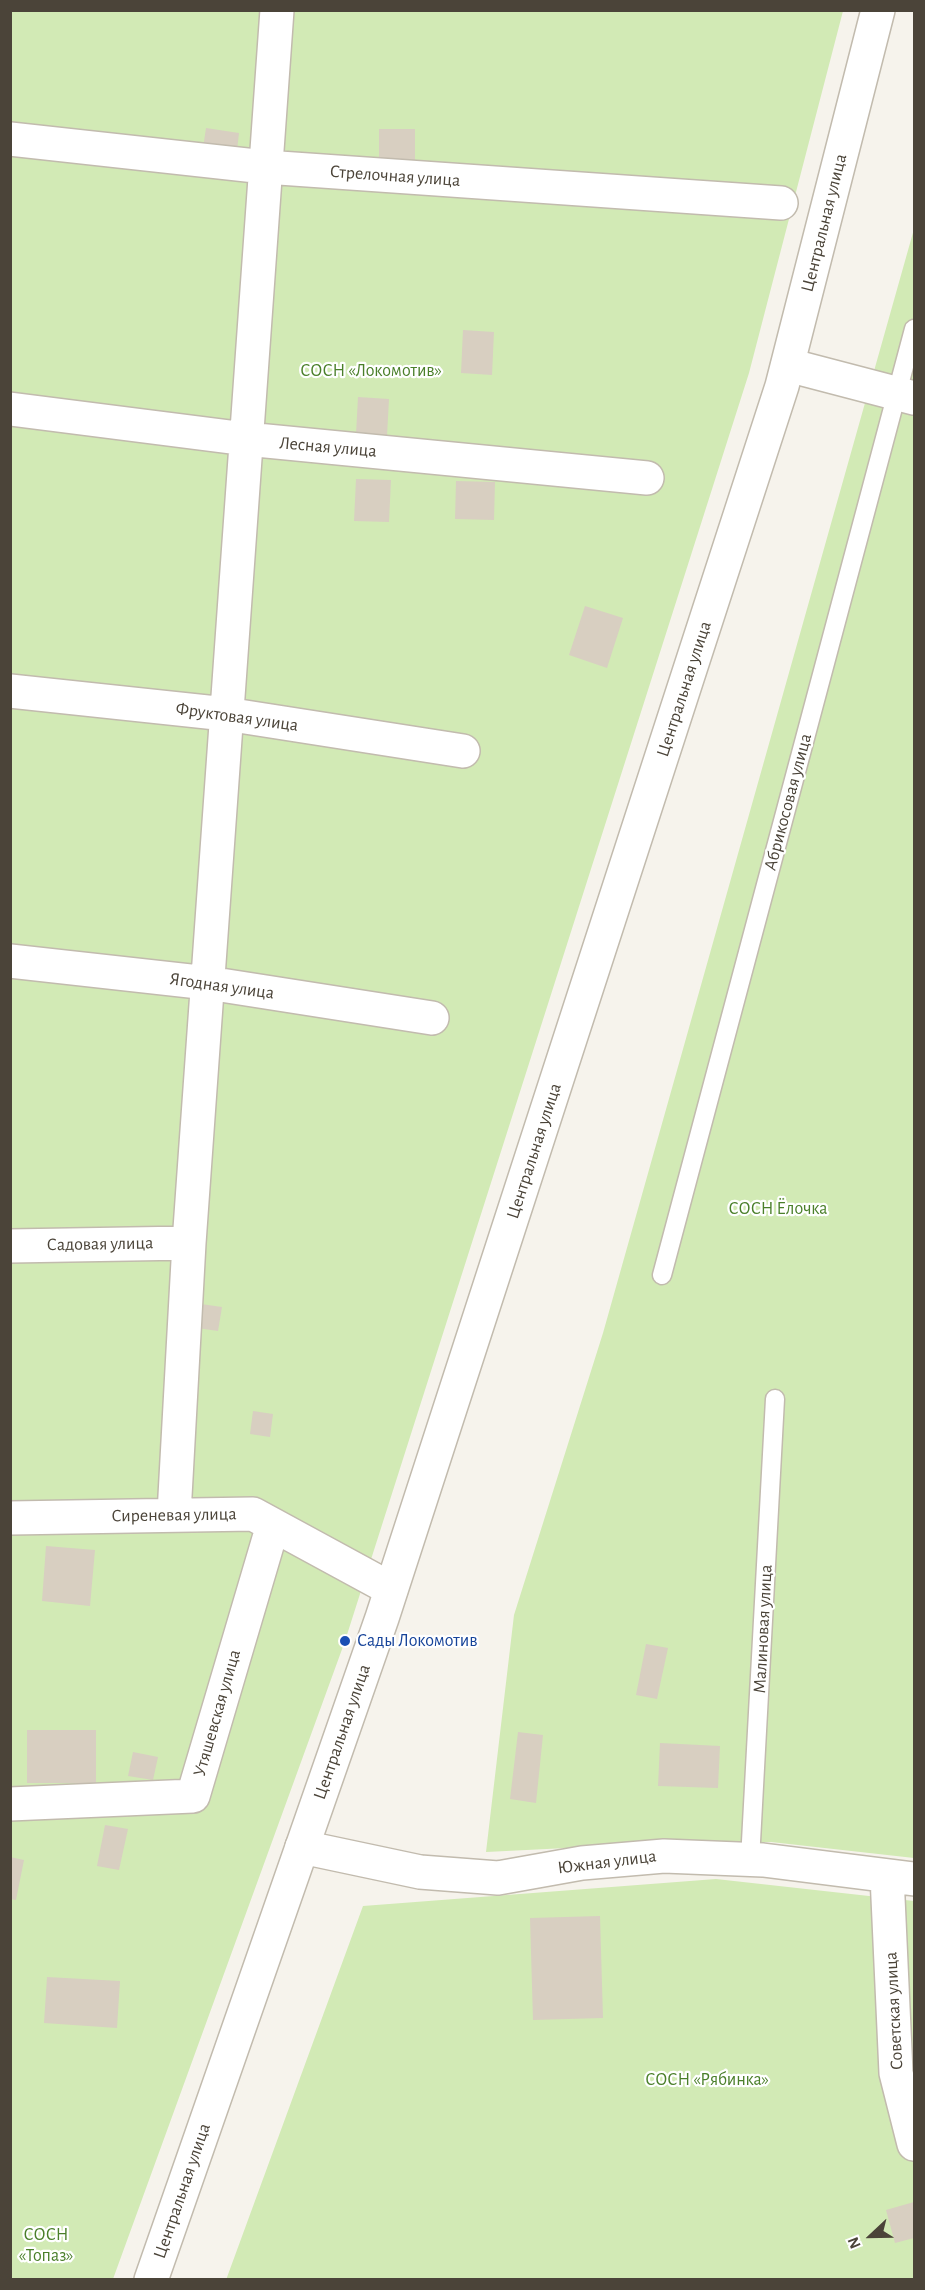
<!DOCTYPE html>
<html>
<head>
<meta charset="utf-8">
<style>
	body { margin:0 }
	#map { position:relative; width:925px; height:2290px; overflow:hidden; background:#f6f3ec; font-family:"Alegreya Sans",sans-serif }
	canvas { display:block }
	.frame { position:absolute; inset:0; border:12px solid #4b4439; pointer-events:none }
	.north { position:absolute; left:841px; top:2206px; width:60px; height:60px; -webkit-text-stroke:4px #fff; paint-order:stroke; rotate:248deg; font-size:16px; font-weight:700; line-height:24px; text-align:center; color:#4b4439 }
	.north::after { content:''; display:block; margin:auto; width:21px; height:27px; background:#4b4439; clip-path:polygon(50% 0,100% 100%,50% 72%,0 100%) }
</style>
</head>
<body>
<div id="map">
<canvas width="925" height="2290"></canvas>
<div class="frame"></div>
<div class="north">N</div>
</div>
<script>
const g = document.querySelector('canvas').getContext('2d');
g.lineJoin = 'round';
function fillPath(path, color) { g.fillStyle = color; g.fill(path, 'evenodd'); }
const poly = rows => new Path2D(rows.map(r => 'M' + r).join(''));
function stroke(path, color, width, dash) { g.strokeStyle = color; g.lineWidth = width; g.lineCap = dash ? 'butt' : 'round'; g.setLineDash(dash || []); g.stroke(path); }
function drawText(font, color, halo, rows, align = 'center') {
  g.font = font + ' "Alegreya Sans",sans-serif'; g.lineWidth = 4.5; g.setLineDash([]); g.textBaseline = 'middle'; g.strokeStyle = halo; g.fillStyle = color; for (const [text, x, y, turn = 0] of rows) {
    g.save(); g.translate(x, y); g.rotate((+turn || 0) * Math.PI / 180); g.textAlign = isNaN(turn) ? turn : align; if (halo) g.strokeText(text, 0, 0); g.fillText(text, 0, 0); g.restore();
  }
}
fillPath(poly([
	[11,11,843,11,749,373,345,1641,113,2279,11,2280],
	[914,229,914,1858,771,1842,668,1843,486,1852,514,1615,603,1333],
	[716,1879,914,1901,914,2279,226,2280,363,1906]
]), '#d2eab5');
fillPath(poly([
	[206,128,239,133,236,159,202,155],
	[379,129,415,129,415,164,379,164],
	[463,330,494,332,492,375,461,373],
	[358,397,389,399,387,436,356,434],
	[356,479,391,480,389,522,354,521],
	[456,481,495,482,494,520,455,519],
	[585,606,623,618,607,668,569,655],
	[194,1303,222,1307,218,1331,190,1327],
	[253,1411,273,1414,270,1437,250,1434],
	[46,1546,95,1550,90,1606,42,1601],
	[646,1644,668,1648,657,1699,636,1695],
	[27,1730,96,1730,96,1783,27,1783],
	[518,1732,543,1735,536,1803,510,1799],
	[660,1743,720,1746,718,1788,658,1786],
	[133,1752,158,1757,153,1780,128,1776],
	[105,1825,128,1829,119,1870,97,1866],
	[10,1857,24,1860,16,1900,10,1899],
	[600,1916,603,2018,533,2020,530,1918],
	[47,1977,120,1981,117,2028,44,2023],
	[914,2202,914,2238,895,2243,886,2210]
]), '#d8cfc1');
const service = poly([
	[662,1275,914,329],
	[750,1860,775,1399]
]);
const minor = poly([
	[10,139,265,167,781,203],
	[788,365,914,398],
	[10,409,246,439,647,478],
	[10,691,226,714,463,751],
	[10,961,208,983,432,1018],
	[10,1246,189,1243],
	[174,1514,189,1243,277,10],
	[10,1518,253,1514,391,1589],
	[10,1804,193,1796,273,1525],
	[302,1847,420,1872,498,1878,582,1863,664,1856,763,1860,914,1879],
	[887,1876,896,2073,914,2144]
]);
const tertiary = poly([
	[151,2280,382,1618,782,386,878,10]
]);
stroke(service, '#c2bbae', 21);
stroke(minor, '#c2bbae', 36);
stroke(tertiary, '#c2bbae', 36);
stroke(service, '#fff', 18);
stroke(minor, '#fff', 33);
stroke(tertiary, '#fff', 33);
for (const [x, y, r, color] of [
	[345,1641,6,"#1a4fb4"]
]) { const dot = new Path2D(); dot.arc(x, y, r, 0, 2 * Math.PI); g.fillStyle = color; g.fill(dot); stroke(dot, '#fff', 2); }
drawText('18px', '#4b4439', '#fff', [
	["Стрелочная улица",395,176,4],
	["Центральная улица",824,223,-76],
	["Лесная улица",328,447,5],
	["Центральная улица",684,689,-72],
	["Фруктовая улица",237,717,8],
	["Абрикосовая улица",788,802,-75],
	["Ягодная улица",222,986,8],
	["Центральная улица",534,1151,-72],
	["Садовая улица",100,1244,-1],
	["Сиреневая улица",174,1515,-1],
	["Малиновая улица",763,1629,-87],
	["Утяшевская улица",217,1713,-74],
	["Центральная улица",342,1732,-71],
	["Южная улица",607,1862,-7],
	["Советская улица",894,2011,-93],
	["Центральная улица",182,2191,-71]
]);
drawText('18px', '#4a7f2a', '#fff', [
	["СОСН «Локомотив»",371,371],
	["СОСН Ёлочка",778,1209],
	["СОСН «Рябинка»",707,2080],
	["СОСН",46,2235],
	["«Топаз»",46,2256]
]);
drawText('18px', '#164399', '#fff', [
	["Сады Локомотив",357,1641]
], 'left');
</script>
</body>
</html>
